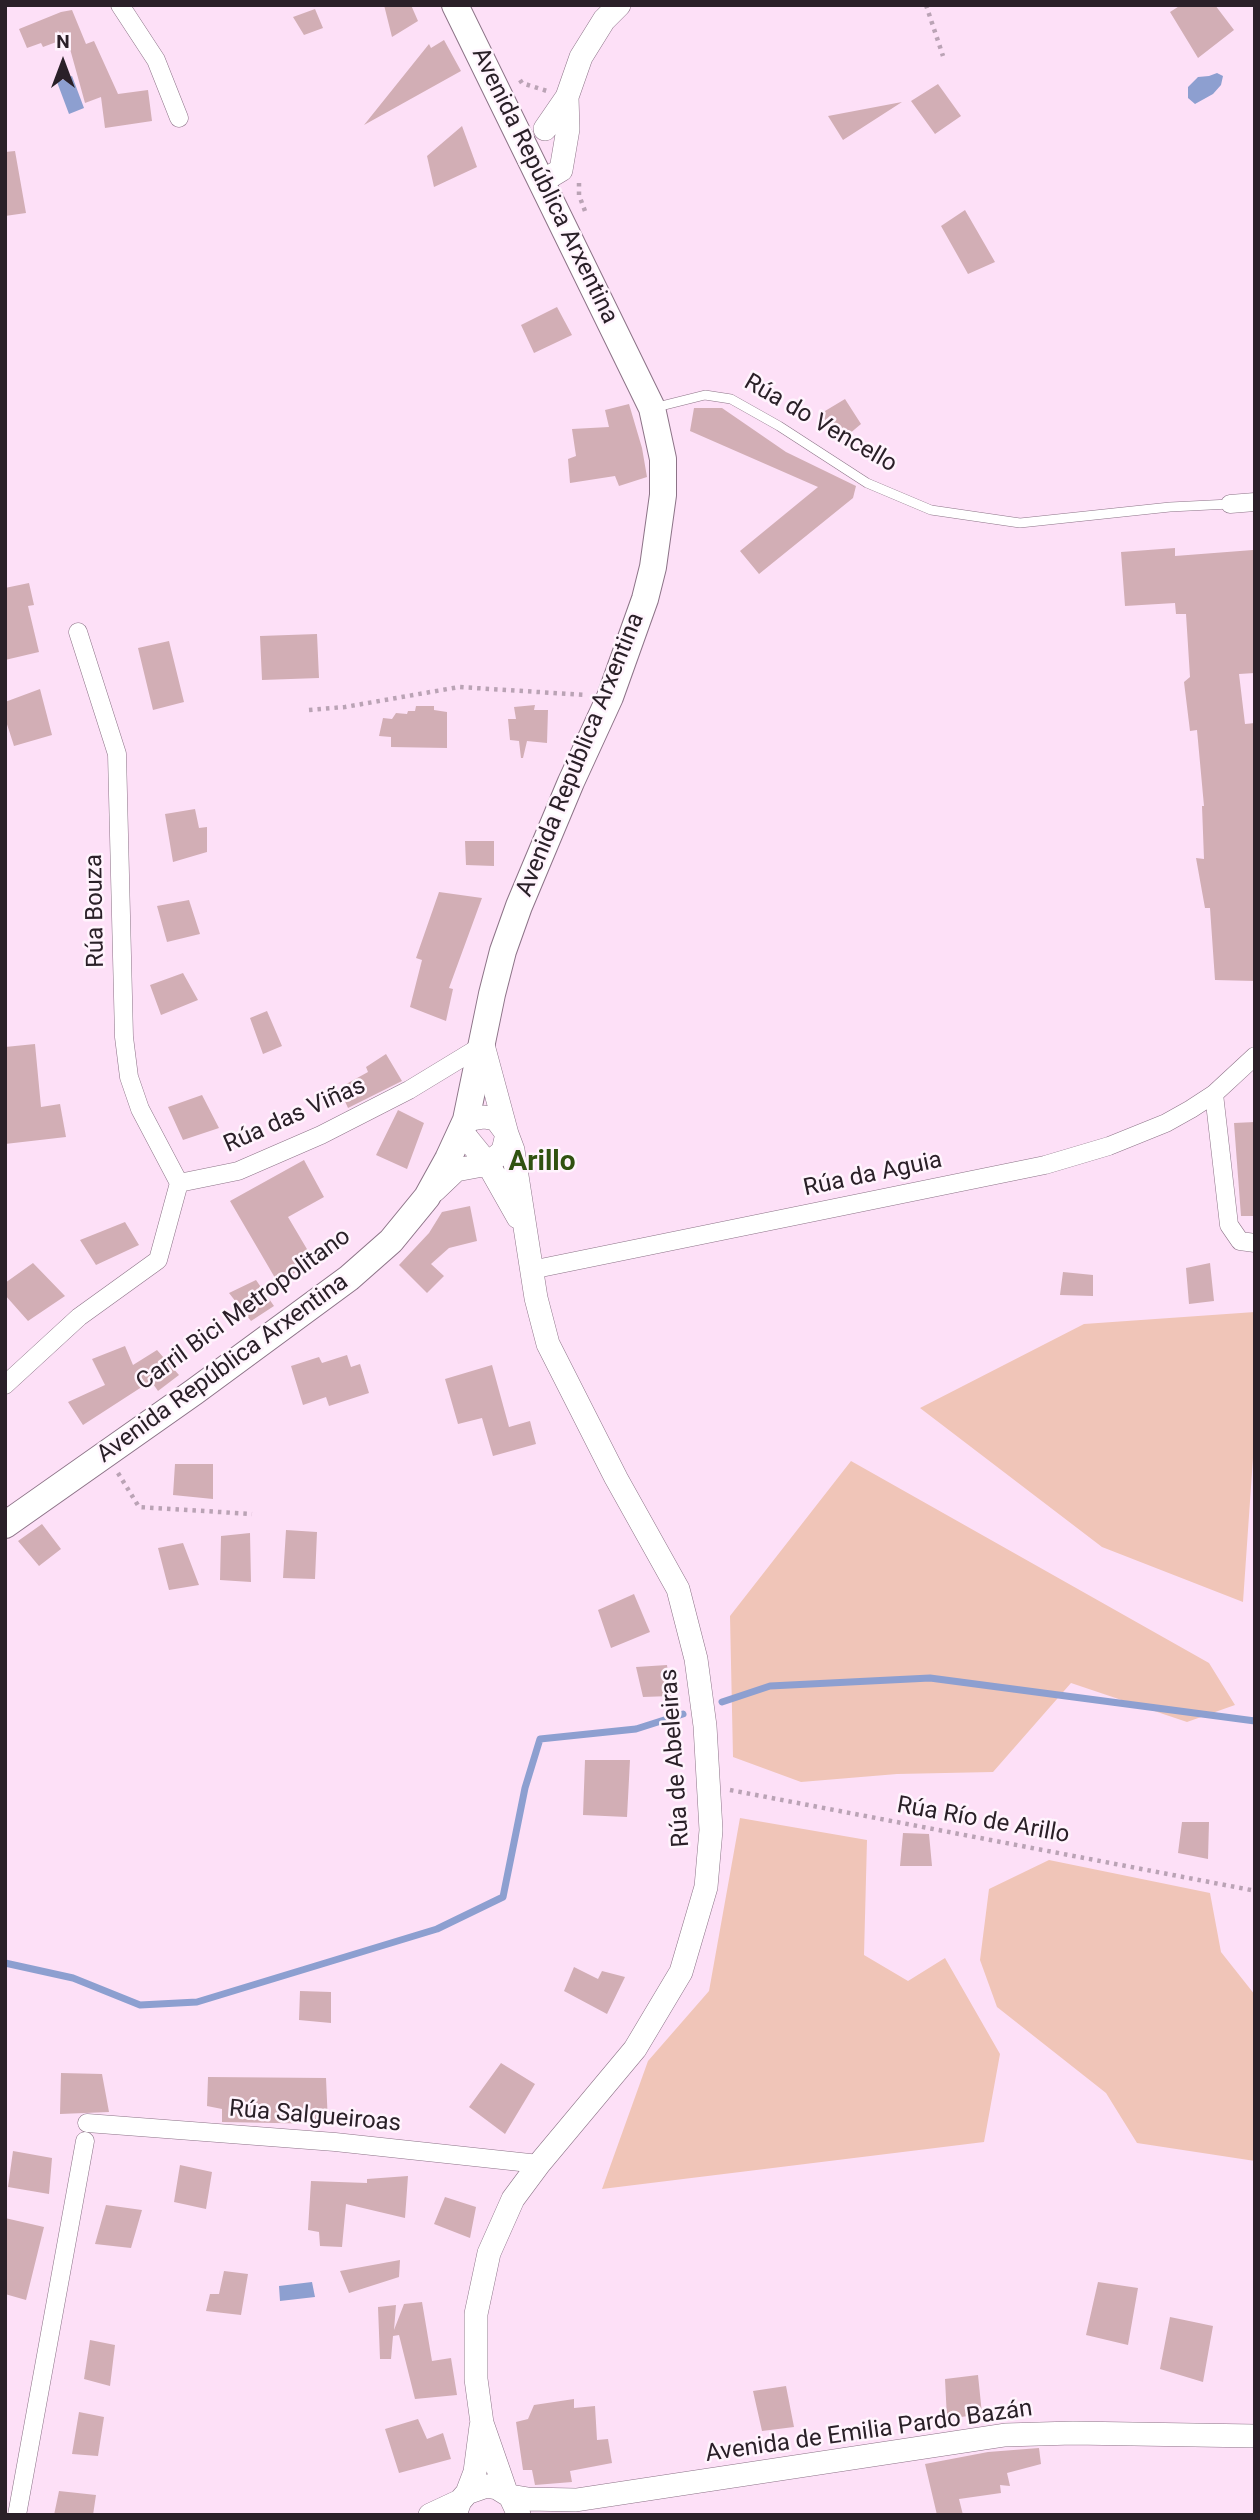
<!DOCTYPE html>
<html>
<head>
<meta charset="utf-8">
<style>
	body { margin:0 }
	#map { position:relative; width:1260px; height:2520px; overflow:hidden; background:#fde0f7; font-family:Roboto,sans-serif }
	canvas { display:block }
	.frame { position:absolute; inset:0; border:7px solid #2a2028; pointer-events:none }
	.north { position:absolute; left:28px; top:28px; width:70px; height:70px; -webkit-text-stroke:5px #fff4fd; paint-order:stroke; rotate:0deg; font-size:19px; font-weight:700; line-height:28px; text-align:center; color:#2a2028 }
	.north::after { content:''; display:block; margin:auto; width:24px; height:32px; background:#2a2028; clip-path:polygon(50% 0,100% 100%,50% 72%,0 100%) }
</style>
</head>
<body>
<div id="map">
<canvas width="1260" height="2520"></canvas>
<div class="frame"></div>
<div class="north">N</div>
</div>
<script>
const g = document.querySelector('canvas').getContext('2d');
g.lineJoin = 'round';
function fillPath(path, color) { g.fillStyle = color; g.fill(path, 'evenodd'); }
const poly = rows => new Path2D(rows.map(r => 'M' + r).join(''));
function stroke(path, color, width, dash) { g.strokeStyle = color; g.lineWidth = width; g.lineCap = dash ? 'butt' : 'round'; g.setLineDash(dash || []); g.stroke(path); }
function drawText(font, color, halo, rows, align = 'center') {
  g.font = font + ' Roboto,sans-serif'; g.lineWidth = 5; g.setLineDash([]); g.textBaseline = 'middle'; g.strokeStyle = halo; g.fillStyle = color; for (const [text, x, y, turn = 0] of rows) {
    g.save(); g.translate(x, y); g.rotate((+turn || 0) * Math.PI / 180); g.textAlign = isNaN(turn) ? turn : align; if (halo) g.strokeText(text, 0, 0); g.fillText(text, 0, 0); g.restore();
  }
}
fillPath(poly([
	[1255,1312,1255,1429,1243,1602,1102,1547,920,1408,1084,1324],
	[851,1461,1209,1663,1235,1705,1187,1722,1071,1683,993,1772,897,1774,801,1782,733,1757,730,1616],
	[740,1818,867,1840,864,1955,908,1981,945,1958,1000,2054,984,2142,602,2189,648,2061,709,1991],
	[1049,1860,1210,1893,1221,1952,1255,1995,1255,2161,1137,2143,1106,2093,997,2007,980,1960,989,1889]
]), '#f0c5b8');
fillPath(poly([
	[1217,73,1223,76,1221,85,1213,94,1195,104,1188,98,1188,87,1198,77,1209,76],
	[72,76,84,108,69,114,57,82],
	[312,2282,315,2297,280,2301,279,2286]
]), '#8d9fd0');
stroke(poly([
	[722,1702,770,1686,930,1678,1255,1721],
	[5,1963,73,1978,140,2005,197,2002,437,1929,503,1897,525,1788,540,1739,636,1729,683,1714]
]), '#8d9fd0', 7);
fillPath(poly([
	[384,5,411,5,418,21,392,37],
	[1181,5,1215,5,1234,30,1198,58,1170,12],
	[315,9,323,28,304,35,293,17],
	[72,10,86,44,94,41,118,94,148,90,152,121,105,128,101,97,85,103,67,38,43,47,41,43,27,48,19,29,61,12],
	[444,40,461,71,364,125,429,44,431,48],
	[938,84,961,116,935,134,911,101],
	[902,102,843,140,828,116],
	[462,126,477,167,434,187,427,156],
	[15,151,26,213,5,216,5,152],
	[965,210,995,262,968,274,941,226],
	[557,307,572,335,534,353,521,325],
	[845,399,861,424,842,440,820,414],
	[629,404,642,448,647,477,619,486,615,476,570,483,568,459,576,456,572,429,609,427,605,410],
	[694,408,722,408,786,452,856,486,853,498,759,574,740,551,818,487,690,431],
	[1175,548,1175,556,1253,550,1255,673,1239,674,1245,724,1255,723,1255,981,1215,980,1210,908,1205,908,1196,858,1204,859,1202,806,1204,806,1197,730,1190,731,1184,682,1190,677,1186,614,1176,614,1175,603,1125,606,1121,552],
	[29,583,34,605,28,606,39,652,5,660,5,588],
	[317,634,319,678,262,680,260,636],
	[169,641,184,702,153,710,138,648],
	[40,689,52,735,14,746,5,718,5,702],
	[535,705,534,710,548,710,547,743,527,741,523,758,521,758,519,741,510,740,508,719,516,719,514,707],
	[416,706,434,706,434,710,447,712,447,748,391,747,391,737,379,736,383,718,392,719,396,713,407,714,408,711,415,711],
	[195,809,199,828,207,827,207,852,173,862,165,814],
	[465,841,494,841,494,866,466,865],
	[439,892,482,898,449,988,453,989,446,1021,410,1007,422,960,416,958],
	[189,900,200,934,167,942,157,906],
	[183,973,198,1000,161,1015,150,985],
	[267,1011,282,1046,263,1054,250,1018],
	[35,1044,41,1107,60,1104,66,1137,5,1144,5,1047],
	[386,1054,402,1081,348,1108,339,1088,368,1072,366,1067],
	[202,1095,219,1128,183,1140,168,1107],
	[398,1110,424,1123,407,1169,376,1155],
	[1255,1122,1255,1216,1241,1216,1234,1123],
	[304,1160,324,1197,288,1217,314,1261,278,1283,230,1201],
	[470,1206,477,1241,449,1248,431,1264,444,1276,427,1293,399,1265,429,1233,442,1212],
	[125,1222,139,1245,96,1265,80,1240],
	[33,1263,65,1296,28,1321,5,1295,5,1283],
	[1210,1263,1214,1301,1189,1304,1186,1268],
	[1063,1272,1093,1275,1093,1296,1060,1295],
	[256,1280,274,1306,251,1321,229,1293],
	[125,1346,133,1365,157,1350,179,1375,158,1391,151,1381,83,1425,68,1402,105,1385,92,1359],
	[347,1355,351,1367,360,1364,369,1393,329,1406,326,1397,303,1405,291,1366,319,1357,322,1363],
	[492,1365,509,1427,530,1421,536,1444,493,1456,482,1418,458,1424,445,1379],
	[175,1464,213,1464,213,1499,173,1495],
	[42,1524,61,1549,39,1566,18,1541],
	[286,1530,317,1532,315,1579,283,1578],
	[250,1533,251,1582,220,1580,221,1536],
	[183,1543,199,1585,169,1590,158,1548],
	[634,1594,650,1632,611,1648,598,1610],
	[667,1665,671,1696,643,1697,636,1667],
	[585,1760,630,1760,627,1817,583,1815],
	[1182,1822,1209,1822,1208,1859,1178,1853],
	[903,1833,929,1834,932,1866,900,1866],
	[574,1967,598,1979,602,1971,625,1977,607,2014,564,1991],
	[300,1991,331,1992,331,2023,299,2020],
	[501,2063,535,2084,505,2134,469,2107],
	[61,2073,102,2074,109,2112,60,2114],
	[208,2077,326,2078,328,2124,222,2122,222,2109,207,2106],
	[13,2151,52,2158,49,2194,8,2187],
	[180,2165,212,2172,206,2209,174,2202],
	[408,2176,405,2218,346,2204,342,2247,320,2246,319,2232,308,2230,311,2181,367,2183,367,2179],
	[445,2197,476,2207,470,2238,434,2224],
	[106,2205,142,2210,131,2248,95,2244],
	[5,2218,44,2227,26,2300,5,2294],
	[400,2260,399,2277,349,2293,340,2271],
	[224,2271,248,2274,241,2315,206,2311,210,2294,219,2294],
	[1098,2282,1138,2288,1128,2345,1086,2335],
	[422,2302,432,2361,451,2358,457,2395,415,2399,399,2335,393,2336,391,2359,380,2359,378,2307,396,2305,394,2330,404,2304],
	[1170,2317,1213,2326,1203,2382,1160,2369],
	[90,2340,115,2345,110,2386,84,2379],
	[978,2375,982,2414,947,2419,945,2379],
	[786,2386,794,2427,762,2431,753,2391],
	[574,2399,574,2408,595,2406,597,2440,608,2439,612,2463,570,2471,572,2482,535,2485,532,2470,523,2470,516,2422,528,2419,534,2405],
	[79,2412,104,2417,98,2456,72,2454],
	[418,2419,427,2439,443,2433,451,2459,399,2473,385,2429],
	[1039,2448,1041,2464,1007,2473,1010,2486,1000,2485,1001,2493,959,2499,963,2515,937,2515,925,2464,988,2452],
	[59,2491,96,2495,93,2515,54,2515]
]), '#d2aeb5');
const service = poly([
	[653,408,705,395,731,399,779,426,867,483,931,510,1020,523,1170,507,1230,504]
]);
const minor = poly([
	[120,5,156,60,179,118],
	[1230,504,1255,502],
	[78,632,117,754,124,1037,129,1077,140,1109,179,1183],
	[1214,1094,1229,1225,1240,1241,1255,1243],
	[531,1270,1045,1165,1109,1146,1166,1123,1191,1109,1214,1094,1255,1056],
	[5,1385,79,1317,158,1260,179,1183,238,1171,321,1135,409,1090,483,1045],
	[87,2123,335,2142,539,2164],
	[17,2515,85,2141]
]);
const tertiary = poly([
	[545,129,567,97,581,57,604,20,619,5],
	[541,182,561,170,568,129,567,97],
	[466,1120,484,1117,496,1119,507,1134,513,1150,536,1298,548,1344,616,1478,678,1589,696,1659,705,1726,711,1830,706,1887,681,1972,635,2049,539,2164,513,2199,489,2253,476,2314,476,2379,482,2423,506,2492],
	[462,1132,488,1164,518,1217],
	[435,1190,456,1170,488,1164,503,1151,507,1134,483,1045],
	[467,2493,475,2472,481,2426],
	[510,2496,528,2499,576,2500,1005,2435,1073,2433,1255,2436],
	[430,2515,460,2501],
	[455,2515,460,2501,467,2493,487,2486,497,2488,510,2496,519,2515]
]);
const secondary = poly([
	[5,1525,194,1392,349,1278,391,1241,427,1197,448,1159,466,1120,492,994,503,951,519,906,571,782,610,697,645,599,653,567,663,495,663,459,652,408,455,5]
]);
stroke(service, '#8c7387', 10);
stroke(minor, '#8c7387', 19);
stroke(tertiary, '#8c7387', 24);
stroke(secondary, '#8c7387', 28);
stroke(poly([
	[926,5,943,56],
	[520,80,522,83,547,91],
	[579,183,579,195,585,211],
	[309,710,345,707,459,687,586,695],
	[118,1473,139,1507,252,1514],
	[730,1790,1251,1890]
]), '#baa3b5', 4.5, [3.5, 5]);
stroke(service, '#fff', 9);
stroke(minor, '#fff', 18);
stroke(tertiary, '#fff', 23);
stroke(secondary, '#fff', 26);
drawText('24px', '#2a2028', '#fff4fd', [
	["Avenida República Arxentina",544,186,64],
	["Rúa do Vencello",820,424,30],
	["Avenida República Arxentina",581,755,-68],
	["Rúa Bouza",96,911,-91],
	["Rúa das Viñas",295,1116,-24],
	["Rúa da Aguia",873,1175,-12],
	["Carril Bici Metropolitano",244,1310,-36],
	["Avenida República Arxentina",223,1369,-36],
	["Rúa de Abeleiras",676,1758,-94],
	["Rúa Río de Arillo",983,1821,10],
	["Rúa Salgueiroas",315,2117,5],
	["Avenida de Emilia Pardo Bazán",869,2432,-8]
]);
drawText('bold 28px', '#305110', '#fff4fd', [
	["Arillo",542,1163]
]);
</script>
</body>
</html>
